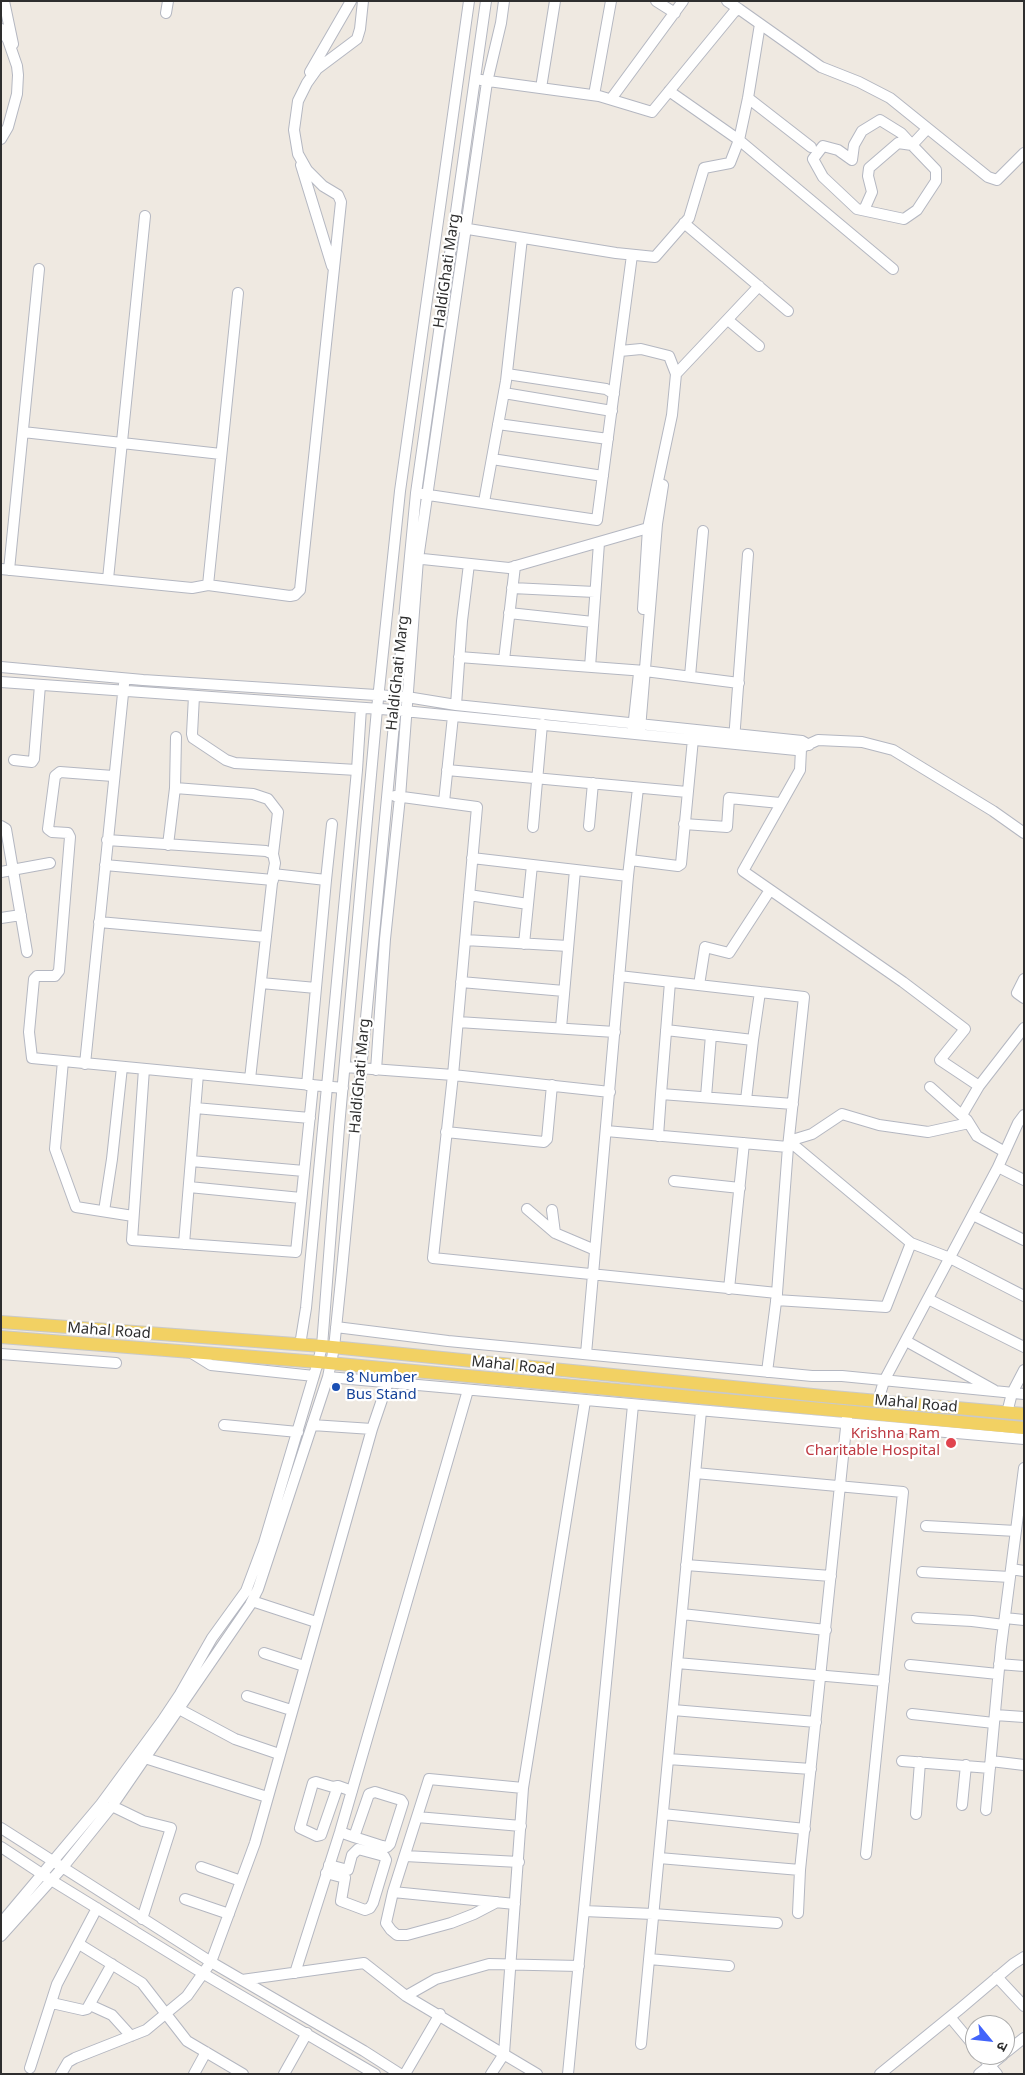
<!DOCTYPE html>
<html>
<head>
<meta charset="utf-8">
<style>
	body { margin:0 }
	#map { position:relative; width:1025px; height:2075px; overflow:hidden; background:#efe9e1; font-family:"Noto Sans","Noto Sans Devanagari",sans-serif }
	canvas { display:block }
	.frame { position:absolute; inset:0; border:2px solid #2e2e2e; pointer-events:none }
	.north { position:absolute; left:965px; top:2015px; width:50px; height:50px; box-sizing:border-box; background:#fff; border:1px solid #ababab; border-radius:50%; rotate:118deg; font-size:14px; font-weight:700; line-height:20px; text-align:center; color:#2e2e2e }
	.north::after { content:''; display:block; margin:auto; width:18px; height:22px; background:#4264fb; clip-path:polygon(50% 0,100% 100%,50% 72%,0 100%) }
</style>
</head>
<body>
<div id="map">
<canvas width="1025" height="2075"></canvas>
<div class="frame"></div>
<div class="north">उ</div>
</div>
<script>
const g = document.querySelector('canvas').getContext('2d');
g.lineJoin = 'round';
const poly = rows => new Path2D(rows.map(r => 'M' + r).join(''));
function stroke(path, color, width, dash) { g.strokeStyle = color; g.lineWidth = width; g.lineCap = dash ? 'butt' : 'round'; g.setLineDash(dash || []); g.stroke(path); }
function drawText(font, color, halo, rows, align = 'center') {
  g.font = font + ' "Noto Sans",sans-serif'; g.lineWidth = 4.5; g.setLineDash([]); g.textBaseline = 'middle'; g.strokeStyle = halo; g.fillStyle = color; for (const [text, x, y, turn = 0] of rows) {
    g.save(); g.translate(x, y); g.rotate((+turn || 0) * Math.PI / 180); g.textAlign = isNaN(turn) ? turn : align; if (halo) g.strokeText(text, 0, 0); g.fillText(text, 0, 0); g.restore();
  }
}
const minor = poly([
	[4,1,13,44],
	[656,1,675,13],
	[727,1,739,9],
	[166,13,168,1],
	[1,29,8,40,17,66,18,75,17,94,8,127,1,139],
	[310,72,351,1],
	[481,80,599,96,652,112,734,12,739,9,821,67,859,82,890,98,988,177,997,180,1024,153],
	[541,88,555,1],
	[669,91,739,140,893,269],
	[594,95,611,1],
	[748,98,811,147],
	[611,99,683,1],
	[912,145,901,133,880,120,862,131,854,145,852,160,838,150,823,146,813,159,823,177,857,209,904,219,917,210,936,181,936,170,912,145,927,129],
	[301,165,332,266],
	[864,210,872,192,868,176,869,168,898,143,912,145],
	[684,223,788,311],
	[462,228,616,253,655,257,689,218,704,168,730,163,739,140,748,98,760,24],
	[728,320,759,346],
	[620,351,641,349,669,356,676,374],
	[507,374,606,389,614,394],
	[504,393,612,411],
	[498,424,608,439],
	[23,432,221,454],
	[492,459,603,476],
	[422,494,597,520,632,255],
	[484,502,506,381,522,238],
	[413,558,509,568,648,528,672,415,676,374,759,286],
	[1,569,192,588,208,585,290,596,295,595,300,590,341,202,338,195,323,186,307,170,298,154,294,130,298,101,307,83,317,69,357,39,360,29,363,1],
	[9,570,39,269],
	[108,579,145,216],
	[208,585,238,293],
	[512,588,595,592],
	[643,609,648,528],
	[509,613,593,622],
	[459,657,645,671,739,683],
	[504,660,515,566],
	[1,667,143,680,407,697,456,705,802,741,809,745],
	[590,667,599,543],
	[690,676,703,531],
	[1,682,394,710,796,750,818,740,862,742,893,750,993,811,1024,833],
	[194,696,192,734,193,738,226,760,235,763,357,770],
	[456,705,462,621,469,564],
	[633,729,639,673],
	[640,729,657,524,663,485],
	[734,740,748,554],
	[801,749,800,770,743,871,903,982,965,1029,940,1060,979,1086],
	[14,760,32,762,34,759,40,685],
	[447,770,687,792],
	[113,776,60,772,55,776,48,829,52,832,68,833,70,837,59,971,55,976,37,976,34,979,29,1032,32,1058,343,1088],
	[175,788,253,794,268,799,278,812,273,854],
	[395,796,477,807,453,1075,433,1258,777,1293,788,1147],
	[444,802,453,716],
	[684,824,727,827,729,798,780,803],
	[1,826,6,829,27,952],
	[589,826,593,783],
	[533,827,542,724],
	[107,840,266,851,273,854,275,863,273,874],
	[168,845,175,788,176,737],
	[472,858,628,876],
	[630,860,678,866,681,864,693,739],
	[105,865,273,880],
	[1,872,50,863],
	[326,880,332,824],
	[469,895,528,904],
	[1,918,21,915],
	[99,922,266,937],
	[465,940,568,946],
	[524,944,532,865],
	[1024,979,1017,993,1024,998],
	[461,982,564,991],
	[261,983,316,988],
	[699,985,705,947,729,953,770,890],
	[458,1022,615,1032],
	[561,1028,575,870],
	[666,1030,753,1040,760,992],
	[63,1061,55,1149,76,1207,133,1216],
	[85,1064,124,684],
	[345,1067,453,1075,610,1092],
	[144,1069,132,1240,296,1252,313,1085],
	[376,1070,385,939,400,797,418,559,487,82,501,23,504,1],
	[250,1079,273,874,326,880,307,1085],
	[930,1087,967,1120,977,1136,1005,1152],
	[661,1094,670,982],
	[706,1097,711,1035],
	[746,1100,753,1040],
	[195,1108,310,1118],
	[962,1115,979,1086,1024,1028],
	[606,1131,788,1147,804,997,619,976],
	[446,1132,544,1142,547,1139,552,1085],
	[658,1136,661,1094,793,1104],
	[789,1141,812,1134,842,1114,879,1125,928,1132,969,1123],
	[191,1161,304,1171],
	[998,1167,1024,1180],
	[674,1181,740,1188],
	[189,1187,301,1198],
	[527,1209,555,1233,595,1250],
	[552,1210,555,1233],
	[104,1211,112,1159,122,1067],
	[973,1215,1024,1240],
	[911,1243,950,1258,1024,1296],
	[184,1244,198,1074],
	[729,1289,744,1143],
	[928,1299,1024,1347],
	[776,1300,886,1307,911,1243,789,1141],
	[336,1327,448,1341,812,1376,842,1376,1024,1394],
	[906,1341,994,1390],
	[300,1345,306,1308,357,770,361,708],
	[190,1352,211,1365,314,1376],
	[1,1354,116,1363],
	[586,1354,628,876,638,788],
	[767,1372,777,1294],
	[328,1377,1024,1439],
	[878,1401,884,1381,998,1167,1018,1123,1024,1115],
	[1007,1413,1012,1393,1024,1370],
	[224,1425,298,1432],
	[372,1429,388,1382],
	[695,1473,903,1492,866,1854],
	[926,1526,1016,1531],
	[686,1565,831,1576],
	[1011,1569,1024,1571],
	[922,1572,1010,1577],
	[252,1601,316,1622],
	[682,1614,826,1630],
	[917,1618,972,1621,1004,1625],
	[1005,1618,1024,1620],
	[264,1653,304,1666],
	[677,1663,884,1681],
	[999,1664,1024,1666],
	[910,1665,998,1674],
	[247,1696,291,1710],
	[179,1709,235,1739,279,1754],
	[673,1710,816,1722],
	[912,1714,994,1723],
	[995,1715,1024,1717],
	[145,1758,267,1797],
	[668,1759,811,1769],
	[902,1761,990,1768],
	[991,1761,1024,1765],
	[338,1786,321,1835,317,1836,300,1828,313,1783,316,1782,333,1787,338,1786,352,1791],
	[962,1805,966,1765],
	[112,1806,143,1821,171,1828,142,1919],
	[986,1810,1001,1647,1024,1468],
	[663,1814,805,1829],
	[916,1814,920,1762],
	[417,1817,521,1826],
	[1,1828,211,1962,364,2051,400,2074],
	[340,1832,354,1837,382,1846,387,1847,390,1844,403,1803,401,1800,375,1792,369,1794,354,1837],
	[1,1847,51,1880,204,1974,375,2074],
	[405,1856,519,1862],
	[659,1858,800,1870],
	[201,1867,241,1881],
	[326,1873,345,1878,341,1901,365,1910,370,1908,373,1903,386,1860,384,1856,358,1849,352,1855,348,1870,329,1865],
	[393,1892,515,1904],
	[185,1899,229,1914],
	[497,1902,474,1914,451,1923,407,1935,397,1935,391,1930,386,1923,393,1892,429,1779,523,1788],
	[584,1911,653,1914,777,1923],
	[798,1913,800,1870,847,1418],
	[1,1923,101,1804,162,1721,180,1694,212,1638,246,1591,264,1543,318,1362,322,1346,339,1127,377,709,400,491,469,1],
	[1,1936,63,1867,112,1806,250,1605,258,1589,328,1377,334,1348,342,1270,416,493,486,1],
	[79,1944,142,1983,187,2041,243,2074],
	[649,1959,729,1966],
	[295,1973,340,1832,468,1390],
	[997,1977,1024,2006],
	[242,1980,364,1963,406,1996,537,2074],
	[406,1996,436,1979,489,1964,579,1966],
	[52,2003,83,2010,87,2009,112,1964],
	[90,2005,112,2015,131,2036],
	[950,2017,975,2047],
	[641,2044,701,1411],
	[1005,2053,1024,2038],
	[981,2055,997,2074],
	[30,2068,57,1984,97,1908],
	[61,2074,68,2062,75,2058,146,2030,187,1996,211,1962,255,1843,372,1429,312,1425],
	[194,2074,206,2052],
	[284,2074,307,2033],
	[405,2074,440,2014],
	[491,2074,504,2054,523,1788,585,1401],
	[568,2074,633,1405],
	[880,2074,961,2008,1013,1964,1024,1957],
	[979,2074,1003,2055]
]);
const major = poly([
	[1,1322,322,1346,833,1397,1024,1414],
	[1,1337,318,1362,1024,1428]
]);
stroke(minor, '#b4b7c1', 12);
stroke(major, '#c9c9c9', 14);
stroke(minor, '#fff', 10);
stroke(major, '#f2d163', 12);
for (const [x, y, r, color] of [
	[336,1387,5,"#1a4fb4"],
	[951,1443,6,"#e0444e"]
]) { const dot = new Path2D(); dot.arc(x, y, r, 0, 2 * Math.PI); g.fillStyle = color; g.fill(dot); stroke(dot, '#fff', 2); }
drawText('15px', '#2e2e2e', '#fff', [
	["HaldiGhati Marg",447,271,-82],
	["HaldiGhati Marg",398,673,-84],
	["HaldiGhati Marg",360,1076,-85],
	["Mahal Road",109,1331,4],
	["Mahal Road",513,1366,6],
	["Mahal Road",916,1404,5]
]);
drawText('15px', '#164399', '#fff', [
	["8 Number",346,1378],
	["Bus Stand",346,1395]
], 'left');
drawText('15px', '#be3a42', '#fff', [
	["Krishna Ram",940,1434],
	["Charitable Hospital",940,1451]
], 'right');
</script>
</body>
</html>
